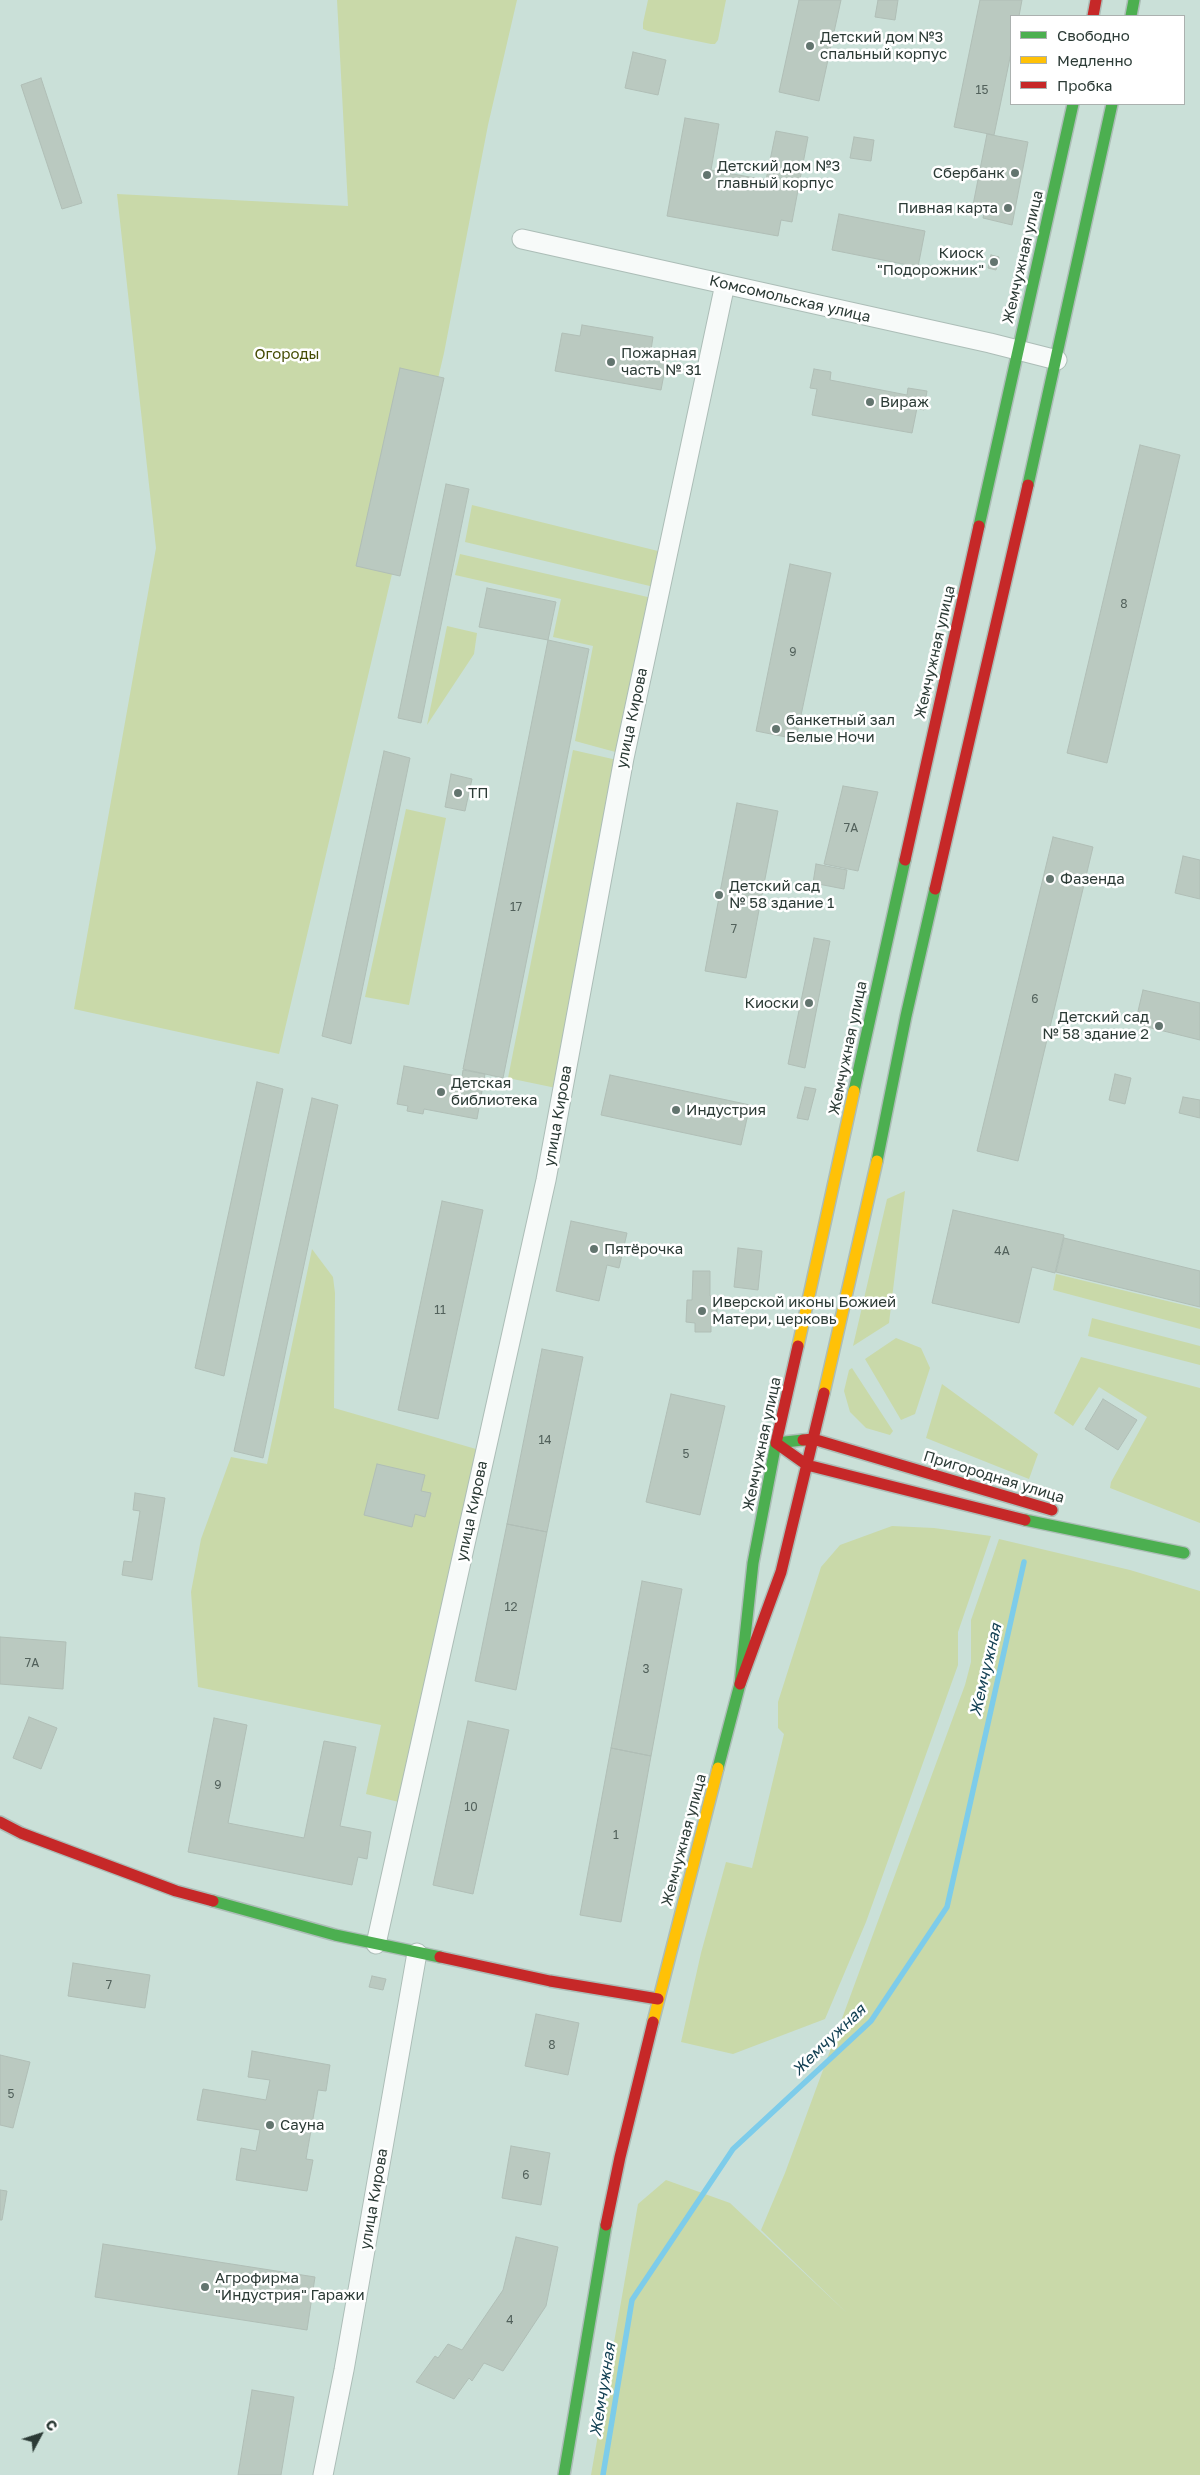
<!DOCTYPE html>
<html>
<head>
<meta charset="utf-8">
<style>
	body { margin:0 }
	#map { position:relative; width:1200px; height:2475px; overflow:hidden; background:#cae0d8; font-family:"Golos Text",sans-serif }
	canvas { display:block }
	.legend { position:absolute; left:1010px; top:15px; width:175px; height:90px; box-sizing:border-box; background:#fff; border:1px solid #abb1af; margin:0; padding:6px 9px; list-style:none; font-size:15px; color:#2c3b36 }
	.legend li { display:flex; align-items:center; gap:10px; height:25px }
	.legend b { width:25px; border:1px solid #abb1af }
	.north { position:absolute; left:15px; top:2410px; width:50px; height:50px; -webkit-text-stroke:4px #fff; paint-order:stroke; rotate:50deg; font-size:14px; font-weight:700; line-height:20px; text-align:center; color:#2c3b36 }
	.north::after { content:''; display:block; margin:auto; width:18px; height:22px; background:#2c3b36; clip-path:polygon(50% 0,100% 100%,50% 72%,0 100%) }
</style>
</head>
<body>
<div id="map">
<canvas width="1200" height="2475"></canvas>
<ul class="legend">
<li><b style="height:6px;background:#4caf50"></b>Свободно</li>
<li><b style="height:6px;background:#ffc107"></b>Медленно</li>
<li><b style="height:6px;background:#c62828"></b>Пробка</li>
</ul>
<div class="north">С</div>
</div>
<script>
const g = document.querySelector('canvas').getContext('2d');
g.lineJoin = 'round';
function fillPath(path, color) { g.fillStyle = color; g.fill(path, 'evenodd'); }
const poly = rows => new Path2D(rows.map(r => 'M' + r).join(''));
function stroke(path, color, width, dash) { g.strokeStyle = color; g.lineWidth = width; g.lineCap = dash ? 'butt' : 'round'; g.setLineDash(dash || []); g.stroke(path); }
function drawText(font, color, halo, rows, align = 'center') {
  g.font = font + ' "Golos Text",sans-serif'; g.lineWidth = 5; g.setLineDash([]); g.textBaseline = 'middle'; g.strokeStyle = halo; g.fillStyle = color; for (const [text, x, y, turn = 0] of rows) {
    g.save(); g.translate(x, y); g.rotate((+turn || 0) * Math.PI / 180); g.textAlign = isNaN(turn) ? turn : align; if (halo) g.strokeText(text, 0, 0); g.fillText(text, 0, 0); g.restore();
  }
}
fillPath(poly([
	[337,0,517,0,488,125,444,353,279,1054,74,1009,156,548,117,194,348,206],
	[648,0,726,0,718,40,715,44,711,44,648,31,643,29,643,23],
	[472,505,662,552,654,587,465,542],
	[460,554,652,598,619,753,575,741,593,646,553,637,561,599,455,575],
	[447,626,477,633,474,654,427,725],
	[573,750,617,760,556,1088,508,1078],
	[406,809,446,818,409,1005,365,997],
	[905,1191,889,1323,853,1346,887,1199],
	[312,1249,333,1277,335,1293,334,1408,476,1449,403,1803,366,1794,381,1725,198,1687,191,1592,201,1539,231,1457,267,1464],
	[1056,1274,1200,1309,1200,1329,1053,1290],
	[1092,1318,1200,1346,1200,1365,1088,1336],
	[896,1338,921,1348,930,1368,915,1414,901,1420,865,1359],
	[1081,1357,1200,1388,1200,1523,1110,1488,1111,1482,1147,1417,1099,1387,1073,1426,1054,1413],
	[852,1368,893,1431,890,1435,866,1428,850,1412,844,1391,849,1370],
	[942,1384,1038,1454,1029,1479,926,1438],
	[892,1526,934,1528,991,1536,958,1632,958,1665,866,1922,825,2019,733,2054,681,2042,701,1953,726,1862,752,1868,784,1734,778,1728,778,1702,821,1567,840,1545],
	[999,1539,1130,1570,1200,1591,1200,2475,591,2475,638,2204,666,2180,730,2203,849,2315,761,2230,785,2173,965,1685,971,1662,971,1620]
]), '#c9d9a9');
stroke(poly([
	[603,2475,632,2300,733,2149,871,2021,947,1907,1024,1562]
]), '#7dccea', 5.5);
const building = poly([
	[799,0,841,0,819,101,779,92,799,0],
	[878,0,898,0,895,20,875,17,878,0],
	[980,0,1022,0,1019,16,1011,16,1011,53,994,135,954,127,980,0],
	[633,52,666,60,658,95,625,88,633,52],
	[41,78,82,203,62,209,21,85,41,78],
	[685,118,719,124,711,170,766,180,776,131,808,137,792,222,781,220,778,236,667,216,685,118],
	[987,134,1028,142,1012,225,983,218,985,207,973,205,987,134],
	[854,137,874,140,871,161,850,158,854,137],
	[839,214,925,231,918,267,832,250,839,214],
	[991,255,999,257,996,270,988,268,991,255],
	[582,325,653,337,651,350,668,353,661,390,555,371,562,333,580,336,582,325],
	[400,368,444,378,400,576,356,566,400,368],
	[814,369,831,372,830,380,907,395,908,388,927,391,924,410,917,408,912,433,812,415,817,389,810,388,814,369],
	[1140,445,1180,455,1107,763,1067,753,1140,445],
	[446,484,469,489,421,723,398,718,446,484],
	[790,564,831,573,796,739,756,731,790,564],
	[487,588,556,602,548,640,479,627,487,588],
	[548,640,589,649,503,1078,463,1069,548,640],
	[384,751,410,758,351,1044,322,1036,384,751],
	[451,774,472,779,465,811,445,807,451,774],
	[843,786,878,792,858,871,824,864,843,786],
	[737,803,778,811,746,978,705,971,737,803],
	[1053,837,1093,847,1018,1161,977,1151,1053,837],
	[1183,856,1200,860,1200,899,1175,893,1183,856],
	[816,864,847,870,844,889,813,883,816,864],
	[814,938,830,941,805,1068,788,1064,814,938],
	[1143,990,1200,1003,1200,1040,1135,1024,1143,990],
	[404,1066,462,1077,463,1070,485,1074,477,1119,424,1109,423,1114,407,1111,408,1106,397,1104,404,1066],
	[1115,1074,1131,1078,1125,1104,1109,1100,1115,1074],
	[610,1075,750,1105,741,1145,601,1115,610,1075],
	[257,1082,283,1089,224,1376,195,1368,257,1082],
	[805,1087,816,1089,808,1120,797,1118,805,1087],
	[1183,1097,1200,1100,1200,1118,1179,1113,1183,1097],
	[312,1098,338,1105,263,1458,234,1451,312,1098],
	[442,1201,483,1210,438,1419,398,1410,442,1201],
	[953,1210,1064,1235,1055,1273,1032,1267,1019,1323,932,1303,953,1210],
	[571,1221,627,1233,619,1268,607,1265,599,1301,556,1291,571,1221],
	[1064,1238,1200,1271,1200,1307,1056,1272,1064,1238],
	[738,1248,762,1251,758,1290,734,1287,738,1248],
	[693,1271,710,1271,710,1296,717,1296,717,1322,711,1322,711,1332,695,1332,695,1323,686,1322,687,1300,692,1300,693,1271],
	[542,1349,583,1357,547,1532,507,1524,542,1349],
	[671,1394,725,1406,700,1515,646,1502,671,1394],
	[1103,1399,1137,1420,1118,1450,1085,1429,1103,1399],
	[377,1464,425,1475,421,1491,431,1493,425,1517,415,1514,412,1527,364,1515,377,1464],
	[135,1493,165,1498,152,1580,122,1575,124,1561,132,1562,140,1511,133,1510,135,1493],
	[507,1524,547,1532,516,1690,475,1681,507,1524],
	[642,1581,682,1589,651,1756,611,1748,642,1581],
	[0,1637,66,1642,63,1689,0,1684,0,1637],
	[29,1717,57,1728,41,1769,13,1758,29,1717],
	[214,1718,247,1725,228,1823,304,1838,324,1741,356,1747,340,1826,371,1832,367,1859,358,1857,352,1885,188,1852,214,1718],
	[468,1721,509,1730,473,1894,433,1885,468,1721],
	[611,1748,651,1756,621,1922,580,1915,611,1748],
	[73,1963,150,1975,145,2008,68,1996,73,1963],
	[372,1976,386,1979,383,1990,369,1987,372,1976],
	[536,2014,579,2023,568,2075,525,2066,536,2014],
	[252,2051,330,2065,326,2091,318,2090,306,2159,313,2160,307,2191,236,2180,241,2148,256,2151,260,2130,197,2120,203,2089,266,2100,270,2080,248,2077,252,2051],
	[0,2055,30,2062,13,2128,0,2125,0,2055],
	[511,2146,550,2153,541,2205,502,2198,511,2146],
	[0,2190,7,2191,2,2220,0,2220,0,2190],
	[516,2237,558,2247,546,2306,503,2371,484,2363,472,2381,469,2378,454,2399,416,2382,435,2356,438,2358,448,2344,462,2350,503,2290,516,2237],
	[103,2244,315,2277,307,2330,95,2297,103,2244],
	[252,2390,294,2397,281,2475,238,2475,252,2390]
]);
fillPath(building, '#bac9c0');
stroke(building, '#b0beb6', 1);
const street = poly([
	[522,239,990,343,1057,360],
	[376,1944,546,1180,624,758,725,284],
	[323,2475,344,2370,417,1953]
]);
const fast = poly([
	[1131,16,1134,0],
	[1028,485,1112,104],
	[979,526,1073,104],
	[854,1091,905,860],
	[877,1161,906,1016,935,889],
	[1025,1520,1184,1553],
	[718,1768,740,1684,753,1563,776,1443,803,1440],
	[213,1901,335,1935,440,1957],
	[564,2475,606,2225]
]);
const slow = poly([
	[798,1346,854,1091],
	[824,1393,877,1161],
	[653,2022,718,1768]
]);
const jam = poly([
	[1093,16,1096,0],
	[905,860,979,526],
	[935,889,1028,485],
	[798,1346,776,1443,807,1465,1025,1520],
	[824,1393,813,1439,1052,1510],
	[740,1684,781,1572,813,1439,803,1440],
	[0,1822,21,1833,176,1891,213,1901],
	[440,1957,550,1981,658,1999],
	[606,2225,620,2157,653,2022]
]);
stroke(street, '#acbdb7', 21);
stroke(fast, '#acbdb7', 14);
stroke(slow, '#acbdb7', 14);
stroke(jam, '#acbdb7', 14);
stroke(street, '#f7faf9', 19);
stroke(fast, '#4caf50', 11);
stroke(slow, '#ffc107', 11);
stroke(jam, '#c62828', 11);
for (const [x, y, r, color] of [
	[810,46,5,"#63756f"],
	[1015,173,5,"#63756f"],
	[707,175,5,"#63756f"],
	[1008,208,5,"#63756f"],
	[994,262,5,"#63756f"],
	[611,362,5,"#63756f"],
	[870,402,5,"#63756f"],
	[776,729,5,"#63756f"],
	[458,793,5,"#63756f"],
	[1050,879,5,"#63756f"],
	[719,895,5,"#63756f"],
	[809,1003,5,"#63756f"],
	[1159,1026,5,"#63756f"],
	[441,1092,5,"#63756f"],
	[676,1110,5,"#63756f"],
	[594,1249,5,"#63756f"],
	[702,1311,5,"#63756f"],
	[270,2125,5,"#63756f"],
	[205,2287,5,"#63756f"]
]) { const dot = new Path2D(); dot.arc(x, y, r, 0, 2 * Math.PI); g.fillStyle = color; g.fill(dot); stroke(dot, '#fff', 2); }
drawText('12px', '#52615b', null, [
	["15",982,90],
	["8",1124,604],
	["9",793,652],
	["7А",851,828],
	["17",516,907],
	["7",734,929],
	["6",1035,999],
	["4А",1002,1251],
	["11",440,1310],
	["14",545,1440],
	["5",686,1454],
	["12",511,1607],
	["7А",32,1663],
	["3",646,1669],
	["9",218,1785],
	["10",471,1807],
	["1",616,1835],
	["7",109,1985],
	["8",552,2045],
	["5",11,2094],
	["6",526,2175],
	["4",510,2320]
]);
drawText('15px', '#2c3b36', '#fff', [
	["Детский дом №3",820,37],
	["спальный корпус",820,54],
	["Детский дом №3",717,166],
	["главный корпус",717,183],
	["Сбербанк",1005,173,"right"],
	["Пивная карта",998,208,"right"],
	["Киоск",984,253,"right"],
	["\"Подорожник\"",984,270,"right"],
	["Пожарная",621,353],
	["часть № 31",621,370],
	["Вираж",880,402],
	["банкетный зал",786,720],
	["Белые Ночи",786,737],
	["ТП",468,793],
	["Фазенда",1060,879],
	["Детский сад",729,886],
	["№ 58 здание 1",729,903],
	["Киоски",799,1003,"right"],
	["Детский сад",1149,1017,"right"],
	["№ 58 здание 2",1149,1034,"right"],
	["Детская",451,1083],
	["библиотека",451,1100],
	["Индустрия",686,1110],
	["Пятёрочка",604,1249],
	["Иверской иконы Божией",712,1302],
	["Матери, церковь",712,1319],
	["Сауна",280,2125],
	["Агрофирма",215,2278],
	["\"Индустрия\" Гаражи",215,2295]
], 'left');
drawText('15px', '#2c3b36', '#fff', [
	["Жемчужная улица",1023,257,-77],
	["Комсомольская улица",790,299,13],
	["Жемчужная улица",935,652,-77],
	["улица Кирова",632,718,-78],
	["Жемчужная улица",848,1048,-78],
	["улица Кирова",558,1116,-80],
	["Жемчужная улица",762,1444,-78],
	["Пригородная улица",994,1477,17],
	["улица Кирова",472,1511,-78],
	["Жемчужная улица",684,1840,-75],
	["улица Кирова",374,2199,-80]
]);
drawText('15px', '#454c04', '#fff', [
	["Огороды",287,354]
]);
drawText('italic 16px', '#144154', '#fff', [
	["Жемчужная",986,1670,-77],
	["Жемчужная",829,2040,-44],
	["Жемчужная",603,2390,-81]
]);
</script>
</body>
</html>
